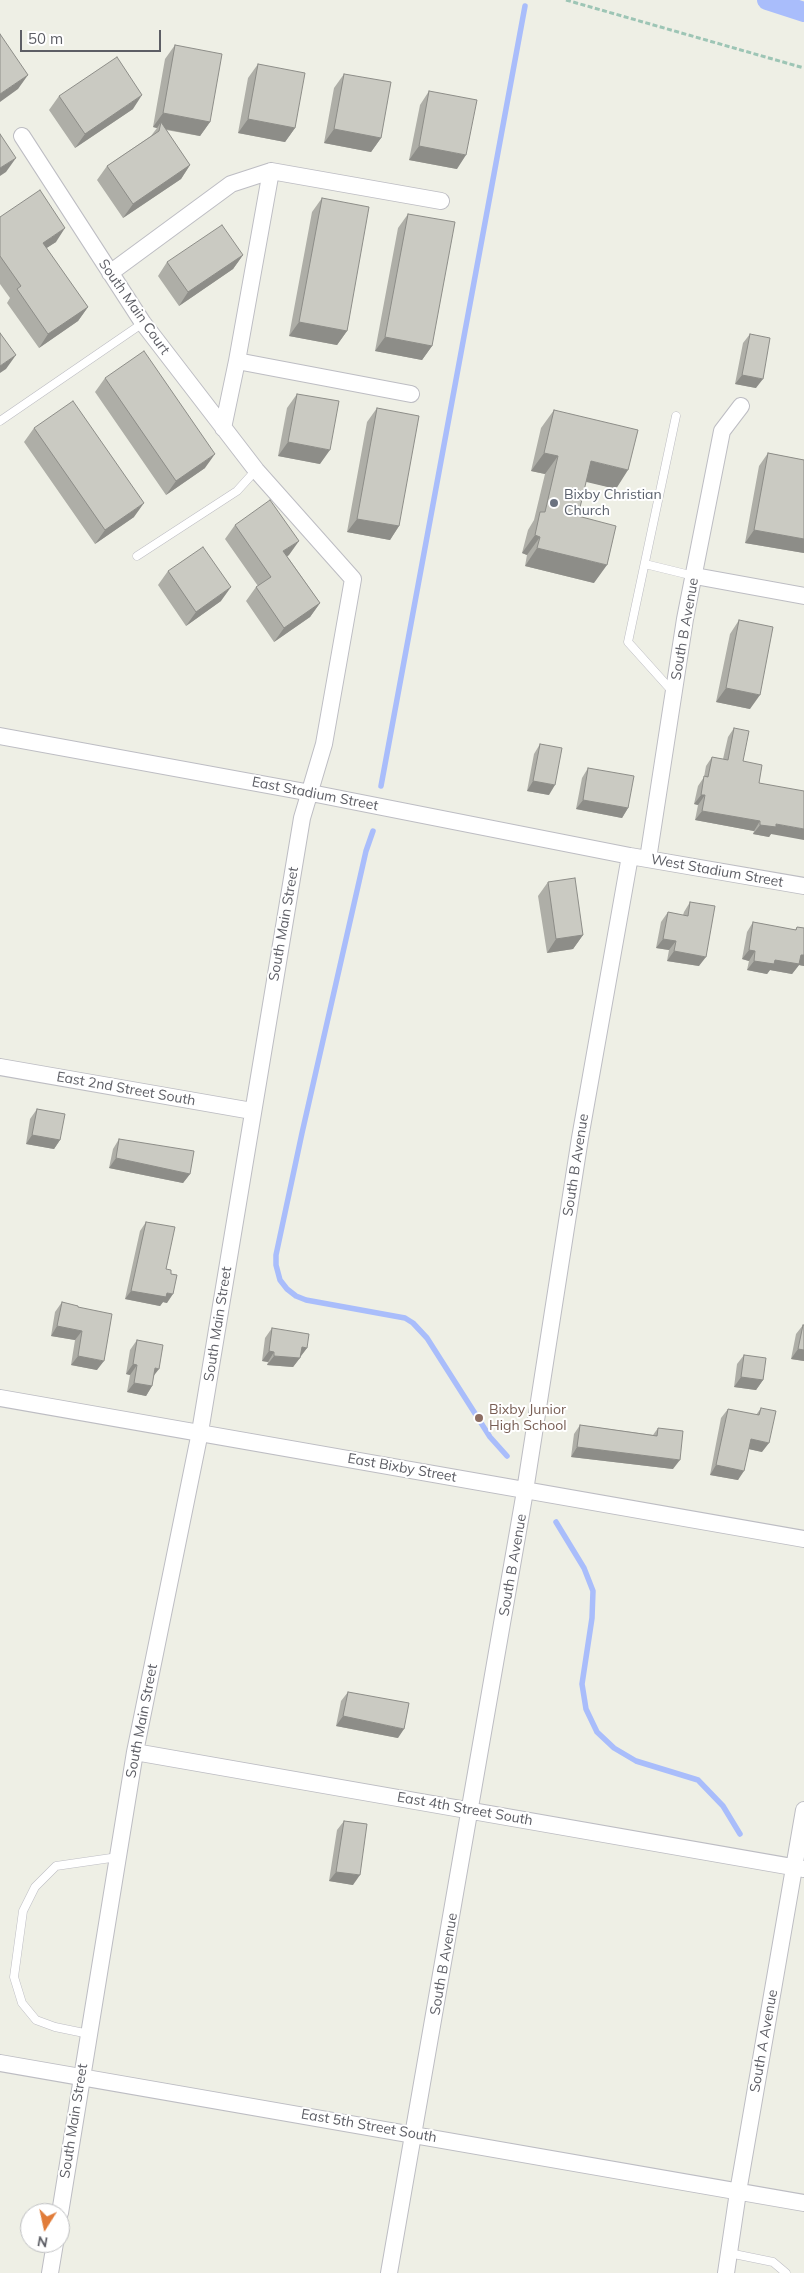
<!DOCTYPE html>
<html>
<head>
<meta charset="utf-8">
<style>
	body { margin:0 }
	#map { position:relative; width:804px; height:2273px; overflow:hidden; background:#eeefe5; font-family:Mulish,sans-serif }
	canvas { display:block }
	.north { position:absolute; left:20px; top:2203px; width:50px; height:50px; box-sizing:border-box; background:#fff; border:1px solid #bebfc1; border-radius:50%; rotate:190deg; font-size:14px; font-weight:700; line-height:20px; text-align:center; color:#5d5e65 }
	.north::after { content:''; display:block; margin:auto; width:18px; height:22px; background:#e17c39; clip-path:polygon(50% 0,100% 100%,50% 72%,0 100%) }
	.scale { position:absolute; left:20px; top:30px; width:141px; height:22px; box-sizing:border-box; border:2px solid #5d5e65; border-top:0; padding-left:6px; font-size:15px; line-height:18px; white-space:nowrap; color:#5d5e65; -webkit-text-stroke:4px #fff; paint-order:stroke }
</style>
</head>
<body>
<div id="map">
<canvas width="804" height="2273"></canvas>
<div class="north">N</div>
<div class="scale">50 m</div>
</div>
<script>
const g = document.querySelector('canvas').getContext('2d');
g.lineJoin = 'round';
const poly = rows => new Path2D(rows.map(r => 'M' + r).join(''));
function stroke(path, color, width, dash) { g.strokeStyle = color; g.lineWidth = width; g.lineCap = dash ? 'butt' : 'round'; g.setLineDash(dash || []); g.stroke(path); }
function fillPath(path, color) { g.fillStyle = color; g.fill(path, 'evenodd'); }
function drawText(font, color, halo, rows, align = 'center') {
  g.font = font + ' Mulish,sans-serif'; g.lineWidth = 4; g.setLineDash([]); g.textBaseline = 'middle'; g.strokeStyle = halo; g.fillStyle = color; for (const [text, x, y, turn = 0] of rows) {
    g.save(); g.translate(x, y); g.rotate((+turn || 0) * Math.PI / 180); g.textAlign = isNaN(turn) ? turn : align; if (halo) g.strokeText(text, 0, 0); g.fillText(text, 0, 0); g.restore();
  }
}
stroke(poly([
	[381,786,525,6],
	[373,831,366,851,302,1133,276,1255,276,1265,280,1280,287,1289,296,1296,306,1300,405,1318,413,1323,427,1338,490,1437,507,1456],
	[556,1522,584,1568,593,1591,592,1618,582,1684,586,1709,597,1732,614,1748,636,1761,698,1780,723,1806,740,1834]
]), '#a9bdfb', 5.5);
stroke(poly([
	[767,0,804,12]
]), '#a9bdfb', 20);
const lane = poly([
	[0,421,143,323],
	[137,556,237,491,256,470],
	[645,564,694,576],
	[672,691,628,642,676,416],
	[89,2034,55,2027,36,2020,22,2003,14,1977,23,1911,35,1887,56,1866,118,1857],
	[729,2253,773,2262,786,2273]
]);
const street = poly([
	[22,136,143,323,256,470,353,579,324,744,302,818,200,1432,135,1752,60,2213],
	[110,273,231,184,271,171],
	[237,361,271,171,441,201],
	[223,428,237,361,411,394],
	[695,576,804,596],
	[0,736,311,793,630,856,804,886],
	[648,859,685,619,722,431,741,406],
	[0,1067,252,1111],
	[0,1398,804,1539],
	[135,1752,804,1869],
	[0,2063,804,2203],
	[50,2273,55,2243],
	[389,2273,525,1491,580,1138,630,856],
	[726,2273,738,2192,804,1810]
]);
stroke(lane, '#bdbdc3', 9);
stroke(street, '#bdbdc3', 18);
stroke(poly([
	[566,0,804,68]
]), '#9dc5b5', 3, [5, 2.5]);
stroke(lane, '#fff', 8);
stroke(street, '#fff', 16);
fillPath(poly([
	[175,45,210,122,200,136,166,130,190,165,181,179,123,218,97,180,107,166,151,136,157,128,153,127,165,59],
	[258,64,295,128,285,142,238,133,248,78],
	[344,74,381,138,371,152,324,143,334,88],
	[429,91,457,169,409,160,420,105],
	[59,96,133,109,75,148,49,110],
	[322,198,347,331,337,345,289,336,312,212],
	[408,214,432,346,422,360,375,351,398,228],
	[0,217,56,242,46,248,88,307,78,321,39,348,7,303,10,298,0,284],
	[243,255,233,269,179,306,158,276,167,262],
	[750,334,756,388,735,384,743,343],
	[105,378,205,468,166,495,95,392],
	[297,394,320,464,278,456,287,408],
	[377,408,399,526,390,540,347,532,367,422],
	[554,410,616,489,586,481,578,516,594,583,525,566,527,555,522,553,528,530,534,520,545,474,531,471,541,428],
	[34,428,134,517,95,544,24,442],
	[768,453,804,460,804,553,745,543,759,466],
	[235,525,289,555,287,556,320,603,310,617,274,642,246,601,256,587,258,586,225,539],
	[168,571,221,601,186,626,158,585],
	[739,620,750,709,716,702,730,634],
	[734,728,743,761,759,783,771,834,769,837,753,834,754,831,695,820,698,805,694,804,698,786,704,777,706,766,712,757,723,759,728,737],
	[540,744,549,795,527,791,534,754],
	[588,768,628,808,622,818,576,809,582,778],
	[548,882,583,935,573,949,547,953,538,896],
	[690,902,699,966,667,961,669,950,656,948,661,922,668,912,683,915,684,912],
	[753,922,795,930,797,927,804,928,804,966,799,965,792,974,770,970,767,974,747,970,749,961,742,959,747,932],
	[37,1109,60,1140,54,1149,26,1144,30,1119],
	[119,1139,190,1174,183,1183,109,1168,113,1149],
	[146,1222,166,1269,171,1274,167,1303,163,1302,160,1306,125,1299,140,1231],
	[62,1302,78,1307,97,1370,71,1365,75,1340,51,1336,55,1312],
	[803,1325,804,1361,791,1359,796,1334],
	[272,1328,307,1348,293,1367,267,1365,268,1362,262,1361,265,1338],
	[137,1340,152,1386,146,1396,127,1392,130,1375,126,1374,130,1350],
	[744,1355,763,1380,756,1390,734,1387,737,1364],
	[761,1408,762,1452,749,1449,738,1480,710,1475,721,1418,728,1409,756,1415],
	[580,1425,653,1435,658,1428,673,1469,571,1457,574,1434],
	[348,1692,398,1738,336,1726,341,1701],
	[344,1821,353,1885,329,1881,337,1830]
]), '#aeaea7');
fillPath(poly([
	[28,75,18,89,0,102,0,94],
	[142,95,133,109,75,148,85,134],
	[163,113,210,122,200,136,160,128,161,122,157,128,153,127],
	[248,119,295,128,285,142,238,133],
	[334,129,381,138,371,152,324,143],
	[419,146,466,155,457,169,409,160],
	[16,158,6,172,0,176,0,168],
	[190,165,181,179,123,218,133,204],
	[65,228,56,242,33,257,43,243],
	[243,255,233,269,179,306,188,292],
	[88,307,78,321,39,348,48,334],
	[299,322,347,331,337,345,289,336],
	[385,337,432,346,422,360,375,351],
	[16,355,6,369,0,373,0,366],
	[742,375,763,379,756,388,735,384],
	[288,442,330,450,320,464,278,456],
	[544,453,558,456,545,474,531,471],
	[215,454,205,468,166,495,176,481],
	[591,461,628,470,616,489,578,480],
	[144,503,134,517,95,544,105,530],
	[357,519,399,526,390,540,347,532],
	[754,530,804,539,804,553,745,543],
	[535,535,540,537,527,555,522,553],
	[299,541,289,555,273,565,283,551],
	[537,548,607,565,594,583,525,566],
	[231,587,221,601,186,626,196,612],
	[320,603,310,617,274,642,284,628],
	[726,688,760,695,750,709,716,702],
	[533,781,555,785,549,795,527,791],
	[701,795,705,795,698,805,694,804],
	[583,800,628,808,622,818,576,809],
	[702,811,760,821,754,831,695,820],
	[776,824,804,829,804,840,771,834,769,837,753,834,760,825],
	[583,935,573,949,547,953,556,939],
	[663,939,676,941,669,950,656,948],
	[749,950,755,951,749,961,742,959],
	[674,951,706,957,699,966,667,961],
	[801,955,804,955,804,966,799,965,792,974,770,970,767,974,747,970,754,961,775,960],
	[32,1135,60,1140,54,1149,26,1144],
	[116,1158,190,1174,183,1183,109,1168],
	[131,1291,167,1293,173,1294,167,1303,163,1302,160,1306,125,1299],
	[57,1326,82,1331,75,1340,51,1336],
	[302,1347,307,1348,300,1357],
	[798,1349,804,1350,804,1361,791,1359],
	[269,1351,274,1352,268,1362,262,1361],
	[78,1356,104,1361,97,1370,71,1365],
	[274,1356,300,1358,293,1367,267,1365],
	[133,1364,137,1365,130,1375,126,1374],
	[155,1368,159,1369,152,1378],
	[741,1377,763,1380,756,1390,734,1387],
	[134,1383,152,1386,146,1396,127,1392],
	[751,1439,769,1443,762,1452,744,1448],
	[577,1447,680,1460,673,1469,571,1457],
	[716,1465,744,1471,738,1480,710,1475],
	[343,1716,404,1729,398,1738,336,1726],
	[336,1872,360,1875,353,1885,329,1881]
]), '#8d8d88');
const building = poly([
	[0,34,28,75,0,94,0,34],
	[175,45,222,54,210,122,163,113,175,45],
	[117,57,142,95,85,134,59,96,117,57],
	[258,64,305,73,295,128,248,119,258,64],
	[344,74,391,82,381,138,334,129,344,74],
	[429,91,477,100,466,155,419,146,429,91],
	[161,122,190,165,133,204,107,166,159,131,161,122],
	[0,134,16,158,0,168,0,134],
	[40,190,65,228,43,243,88,307,48,334,17,289,21,286,0,256,0,217,40,190],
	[322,198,369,207,347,331,299,322,322,198],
	[408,214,455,222,432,346,385,337,408,214],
	[222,225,243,255,188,292,167,262,222,225],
	[0,333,16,355,0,366,0,333],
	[750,334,770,338,763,379,742,375,750,334],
	[144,351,215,454,176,481,105,378,144,351],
	[297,394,339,401,330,450,288,442,297,394],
	[73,401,144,503,105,530,34,428,73,401],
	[377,408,419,416,399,526,357,519,377,408],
	[554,410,638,430,628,470,591,461,578,516,616,526,607,565,537,548,540,537,535,535,540,512,545,512,558,456,544,453,554,410],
	[768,453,804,460,804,539,754,530,768,453],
	[270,500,299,541,283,551,320,603,284,628,256,587,271,577,235,525,270,500],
	[203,547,231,587,196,612,168,571,203,547],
	[739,620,773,627,760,695,726,688,739,620],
	[734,728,749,731,743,761,762,765,759,783,804,791,804,829,776,824,776,827,760,825,760,821,702,811,705,795,701,795,704,776,708,777,712,757,728,760,734,728],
	[540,744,562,748,555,785,533,781,540,744],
	[588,768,634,776,628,808,583,800,588,768],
	[575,878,583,935,556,939,548,882,575,878],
	[690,902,715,906,706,957,674,951,676,941,663,939,668,912,688,916,690,902],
	[753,922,796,930,797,927,804,928,804,955,801,955,799,964,775,960,774,964,754,961,755,951,749,950,753,922],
	[37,1109,65,1114,60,1140,32,1135,37,1109],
	[119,1139,194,1151,190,1174,116,1158,119,1139],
	[146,1222,175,1227,166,1269,171,1270,171,1274,177,1275,173,1294,167,1293,166,1297,131,1291,146,1222],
	[62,1302,78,1306,78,1307,112,1314,104,1361,78,1356,82,1331,57,1326,62,1302],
	[803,1325,804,1325,804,1350,798,1349,803,1325],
	[272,1328,309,1334,307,1348,302,1347,300,1358,274,1356,274,1352,269,1351,272,1328],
	[137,1340,163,1345,159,1369,155,1368,152,1386,134,1383,137,1365,133,1364,137,1340],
	[744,1355,766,1358,763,1380,741,1377,744,1355],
	[761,1408,776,1411,769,1443,751,1439,744,1471,716,1465,728,1409,759,1415,761,1408],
	[580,1425,657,1436,658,1428,683,1431,680,1460,577,1447,580,1425],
	[348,1692,409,1703,404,1729,343,1716,348,1692],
	[344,1821,367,1824,360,1875,336,1872,344,1821]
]);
fillPath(building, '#cacac2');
stroke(building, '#8d8d88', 1);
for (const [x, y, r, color] of [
	[554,503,5,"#6b7280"],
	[479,1418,5,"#8d6e63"]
]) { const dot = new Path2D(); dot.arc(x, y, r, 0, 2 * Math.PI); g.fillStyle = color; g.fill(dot); stroke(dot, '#fff', 2); }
drawText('14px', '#5d5e65', '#fff', [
	["South Main Court",134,307,55],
	["South B Avenue",685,629,-80],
	["East Stadium Street",315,794,11],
	["West Stadium Street",717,871,10],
	["South Main Street",284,924,-80],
	["East 2nd Street South",126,1089,10],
	["South B Avenue",576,1165,-81],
	["South Main Street",218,1324,-81],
	["East Bixby Street",402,1468,10],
	["South B Avenue",513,1565,-80],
	["South Main Street",142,1721,-79],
	["East 4th Street South",465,1809,10],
	["South B Avenue",444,1964,-80],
	["South A Avenue",764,2041,-80],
	["South Main Street",74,2121,-81],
	["East 5th Street South",369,2126,10]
]);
drawText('14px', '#5b616d', '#fff', [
	["Bixby Christian",564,495],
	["Church",564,511]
], 'left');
drawText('14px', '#785e54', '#fff', [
	["Bixby Junior",489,1410],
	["High School",489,1426]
], 'left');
</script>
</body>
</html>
